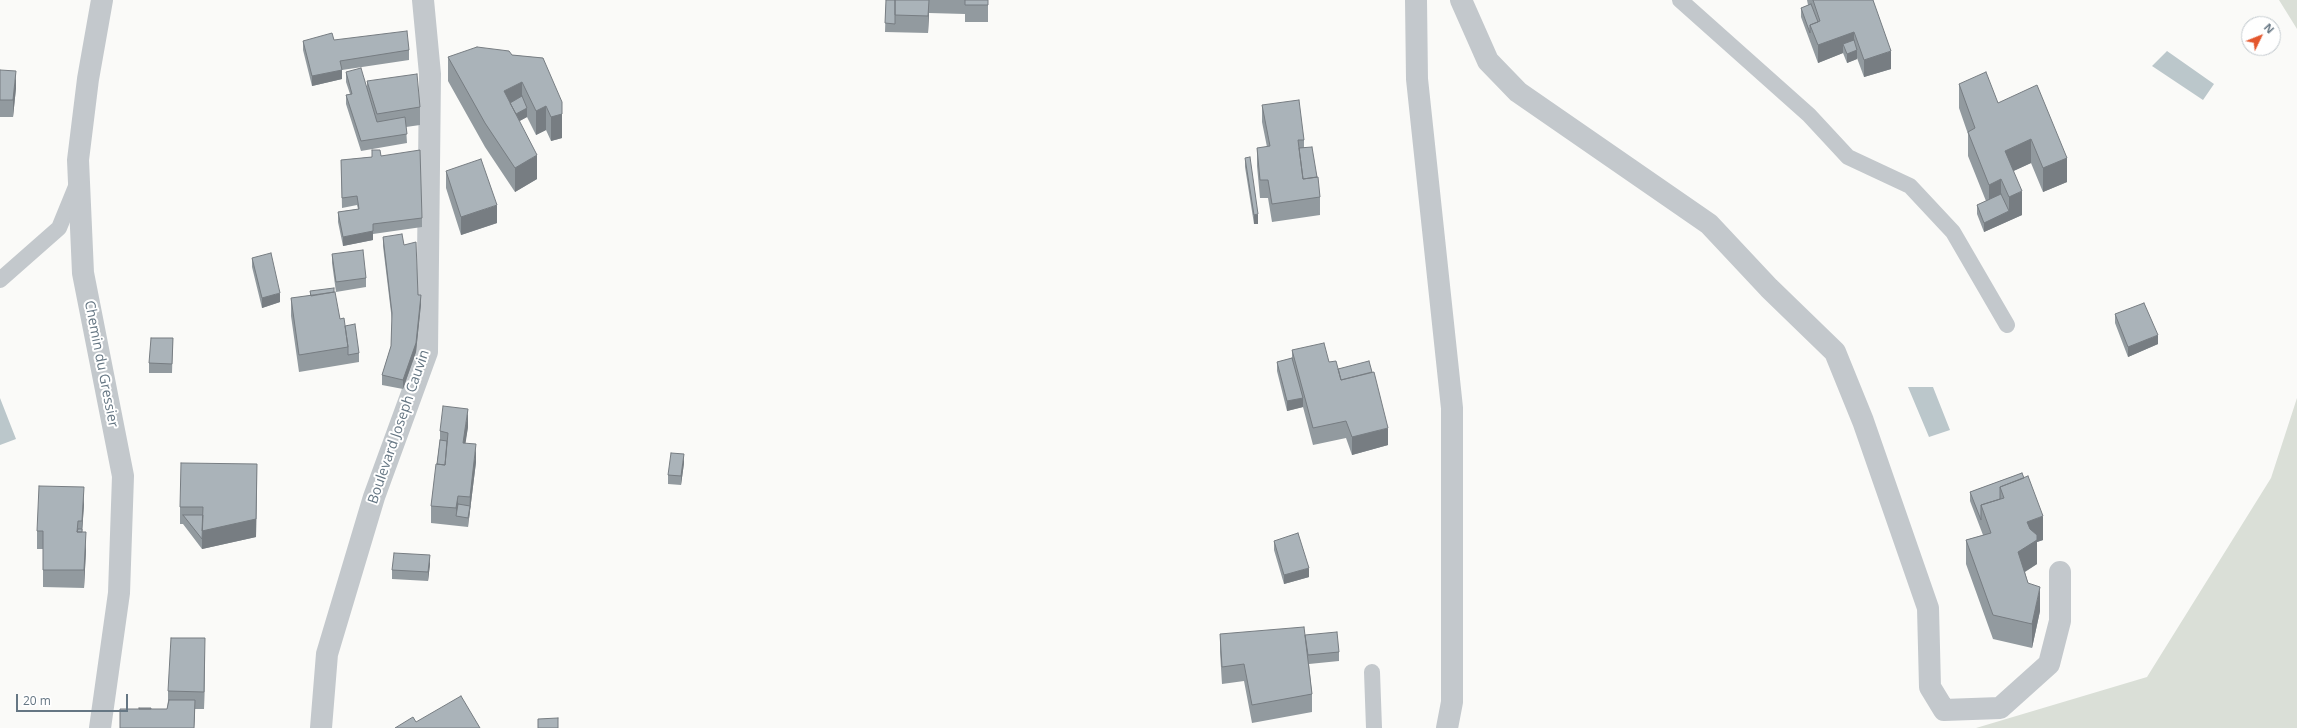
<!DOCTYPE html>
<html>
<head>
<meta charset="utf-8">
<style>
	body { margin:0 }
	#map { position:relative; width:2297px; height:728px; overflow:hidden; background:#fafaf8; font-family:"Open Sans",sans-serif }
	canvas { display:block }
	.north { position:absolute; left:2241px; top:16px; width:40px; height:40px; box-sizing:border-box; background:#fff; border:1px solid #c1c8cd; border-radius:50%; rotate:47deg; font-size:11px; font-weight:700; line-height:16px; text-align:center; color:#657683 }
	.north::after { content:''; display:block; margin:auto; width:14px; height:18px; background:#e4572e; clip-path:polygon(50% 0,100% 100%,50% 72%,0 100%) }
	.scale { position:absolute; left:16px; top:694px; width:112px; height:18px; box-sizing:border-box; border:2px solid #657683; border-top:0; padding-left:5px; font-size:12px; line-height:14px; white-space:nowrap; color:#657683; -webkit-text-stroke:3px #fff; paint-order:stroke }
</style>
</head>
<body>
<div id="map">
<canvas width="2297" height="728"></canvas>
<div class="north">N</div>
<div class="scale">20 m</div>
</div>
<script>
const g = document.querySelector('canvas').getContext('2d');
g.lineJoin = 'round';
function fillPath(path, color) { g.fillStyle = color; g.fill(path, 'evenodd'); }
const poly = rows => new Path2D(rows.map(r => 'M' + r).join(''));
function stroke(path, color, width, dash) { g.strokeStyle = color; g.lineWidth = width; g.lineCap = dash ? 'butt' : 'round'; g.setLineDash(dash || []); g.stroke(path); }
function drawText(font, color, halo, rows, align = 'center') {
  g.font = font + ' "Open Sans",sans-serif'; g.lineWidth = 4; g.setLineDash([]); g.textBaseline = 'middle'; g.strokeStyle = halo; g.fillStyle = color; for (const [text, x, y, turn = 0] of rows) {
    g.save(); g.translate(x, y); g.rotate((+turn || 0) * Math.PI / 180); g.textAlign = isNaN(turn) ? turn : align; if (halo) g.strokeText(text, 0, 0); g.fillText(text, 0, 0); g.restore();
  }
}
fillPath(poly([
	[2279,0,2297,0,2297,29],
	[2297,398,2297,728,1976,728,2147,677,2271,478]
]), '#dadfd7');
fillPath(poly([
	[2167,51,2214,84,2203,100,2152,66],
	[1908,387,1933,387,1950,430,1929,437],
	[0,398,16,439,0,445]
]), '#bbc7cb');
stroke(poly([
	[1680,0,1809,115,1848,157,1910,186,1953,232,2007,325],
	[0,280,59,228,77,184],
	[1372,672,1374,728]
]), '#c3c8cc', 16);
stroke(poly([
	[1416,0,1417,79,1452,408,1452,702,1447,728],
	[1461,0,1488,61,1518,92,1709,224,1769,288,1835,352,1863,421,1928,608,1930,687,1944,710,2000,708,2049,664,2060,621,2060,572],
	[100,728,119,593,123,476,83,273,78,160,88,79,102,0],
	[321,728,327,654,374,497,427,352,430,74,423,0]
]), '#c3c8cc', 22);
fillPath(poly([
	[886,0,988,0,988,22,965,22,965,14,929,13,928,33,885,32],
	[1807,0,1873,0,1891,69,1864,77,1857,58,1857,59,1847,63,1843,53,1818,63,1801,17,1801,8,1808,5],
	[334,40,409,50,409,60,342,70,342,79,312,86,303,50,303,41],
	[512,55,543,58,562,138,551,141,546,130,536,135,527,117,519,121,537,179,515,192,485,147,448,81,448,57],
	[0,70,16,88,13,117,0,117],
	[346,72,367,89,367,81,420,107,420,125,406,127,407,143,361,151,346,104,346,95,350,94,346,82],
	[1959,84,1998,103,2067,158,2067,182,2043,192,2031,163,2013,171,2022,215,1984,232,1977,214,1977,205,1986,201,1968,156,1968,134,1959,108],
	[1262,105,1304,140,1304,148,1317,177,1320,197,1320,215,1272,222,1268,198,1260,198,1257,166,1257,148,1267,147,1262,122],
	[381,156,422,218,422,227,373,234,373,240,343,246,338,222,338,212,358,209,357,205,342,208,341,160],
	[1245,158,1258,224,1254,224,1245,167],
	[446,171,497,223,461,235,446,188],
	[383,237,404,245,421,304,416,352,403,389,382,385,382,375,391,346,392,321,383,246],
	[332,254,366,278,366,287,336,292,332,263],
	[252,258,280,302,262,308,252,267],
	[310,291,340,319,345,326,359,353,359,362,299,372,291,316,291,298,310,296],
	[2115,314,2158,344,2128,357,2115,323],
	[173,338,172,373,149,373,149,363],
	[1292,350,1329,362,1338,369,1388,445,1352,455,1346,438,1313,445,1303,407,1287,411,1277,371,1277,362,1292,358],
	[468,427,465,443,476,462,468,527,431,523,431,506,440,440,440,431],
	[684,463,681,485,668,484,668,475],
	[2022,473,2043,540,2037,542,2037,564,2025,572,2028,583,2040,611,2032,648,1993,639,1966,564,1966,540,1983,535,1970,501,1970,492],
	[257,482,256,537,202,549,183,524,180,524,180,507],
	[84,504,82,532,86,550,84,588,43,587,43,549,37,549,37,531],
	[1274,541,1309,577,1284,584,1274,550],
	[430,564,428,581,392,579,392,570],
	[1220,634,1305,635,1339,652,1339,661,1309,664,1312,694,1312,712,1252,723,1244,681,1222,684,1220,652],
	[205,656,204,709,195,709,194,728,120,728,151,709,167,709,168,701,168,691]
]), '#929a9f');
fillPath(poly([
	[929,0,929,13,928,33,928,16],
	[1854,32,1854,49,1843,44,1843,53,1818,63,1818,45],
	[1857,50,1857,59,1847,63,1847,54],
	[1891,51,1891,69,1864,77,1864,60],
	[342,70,342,79,312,86,312,76],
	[16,71,16,88,13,117,13,100],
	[522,82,522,106,507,113,504,91],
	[562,102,562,138,551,141,551,117],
	[546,106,546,130,536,135,536,111],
	[527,108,527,117,509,127,509,118],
	[2031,139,2031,163,2005,175,2005,151],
	[537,155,537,179,515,192,515,168],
	[2067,158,2067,182,2043,192,2043,168],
	[2001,179,2001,203,1989,209,1989,185],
	[2022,191,2022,215,1984,232,1984,223,2009,211,2009,197],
	[497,205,497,223,461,235,461,217],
	[1258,214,1258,224,1254,224,1254,215],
	[373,231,373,240,343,246,343,237],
	[280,293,280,302,262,308,262,298],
	[421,295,421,304,416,352,403,389,403,380],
	[2158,335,2158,344,2128,357,2128,347],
	[1303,398,1303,407,1287,411,1287,401],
	[468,409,468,427,463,460,463,443],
	[1388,428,1388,445,1352,455,1352,437],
	[476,444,476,462,468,527,470,497],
	[684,454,684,463,681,485,681,476],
	[257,464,256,537,202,549,202,531],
	[84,487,84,504,81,549,81,540],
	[458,496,458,513,456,516,456,508],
	[2043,516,2043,540,2037,542,2037,564,2018,576,2018,552,2027,522],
	[86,532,86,550,84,588,84,570],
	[430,555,430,564,428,581,428,572],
	[1309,568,1309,577,1284,584,1284,575],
	[2040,587,2040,611,2032,648,2032,624],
	[205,638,205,656,204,709,204,692],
	[195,700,195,717,194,728]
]), '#777d82');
const building = poly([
	[886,0,895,0,895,24,885,23,886,0],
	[895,0,929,0,928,16,895,15,895,0],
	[965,0,988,0,988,5,965,5,965,0],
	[1813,0,1873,0,1891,51,1864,60,1854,32,1818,45,1810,25,1820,21,1813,0],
	[1811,4,1818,22,1810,25,1810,33,1801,8,1811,4],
	[407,31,409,50,340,61,342,70,312,76,303,41,332,33,334,40,407,31],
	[1854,40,1857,50,1847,54,1843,44,1854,40],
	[477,47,509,51,512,55,543,58,562,102,562,114,551,117,546,106,536,111,522,82,504,91,537,155,515,168,485,123,448,57,477,47],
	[361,68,377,122,405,117,407,134,361,141,346,95,352,94,346,72,361,68],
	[0,70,16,71,13,100,0,100,0,70],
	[1986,72,1998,103,2037,85,2067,158,2043,168,2031,139,2005,151,2022,191,2009,197,2001,179,1989,185,1968,132,1975,128,1959,84,1986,72],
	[417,74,420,107,377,114,367,81,417,74],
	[522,96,527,108,516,114,510,103,522,96],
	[1299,100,1304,140,1298,140,1303,179,1318,177,1320,197,1272,204,1268,180,1260,180,1257,148,1270,146,1262,105,1299,100],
	[1312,147,1317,177,1303,179,1299,148,1312,147],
	[372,150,380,150,381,156,420,150,422,218,373,224,373,231,343,237,338,212,359,209,357,196,342,198,341,160,372,157,372,150],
	[1250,157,1258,214,1254,215,1245,158,1250,157],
	[481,159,497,205,461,217,446,171,481,159],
	[2001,194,2009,211,1984,223,1977,205,2001,194],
	[402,234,404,245,416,242,418,295,421,295,416,343,403,380,382,375,391,346,392,313,383,237,402,234],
	[363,250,366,278,336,282,332,254,363,250],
	[271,253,280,293,262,298,252,258,271,253],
	[334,288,334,292,311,296,310,291,334,288],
	[335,292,340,319,344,318,348,347,299,355,291,298,335,292],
	[2144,303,2158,335,2128,347,2115,314,2144,303],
	[355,324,359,353,348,355,348,347,345,326,355,324],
	[151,338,173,338,172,364,149,363,151,338],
	[1324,343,1329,362,1336,361,1341,380,1374,372,1388,428,1352,437,1346,421,1313,428,1292,350,1324,343],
	[1292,358,1303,398,1287,401,1277,362,1292,358],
	[1369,361,1372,372,1341,380,1338,369,1369,361],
	[443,406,468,409,463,443,476,444,470,497,458,496,456,508,431,506,436,464,445,465,448,433,440,431,443,406],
	[440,440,447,441,445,465,437,464,440,440],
	[671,453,684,454,681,476,668,475,671,453],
	[181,463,257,464,256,519,202,531,203,507,180,507,181,463],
	[2022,473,2024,478,2000,487,2000,499,1981,505,1981,520,1970,492,2022,473],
	[2028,476,2043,516,2027,522,2030,529,2037,535,2037,540,2018,552,2028,583,2040,587,2032,624,1993,615,1966,540,1991,533,1981,505,2004,498,2000,487,2028,476],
	[39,486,84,487,82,521,78,521,77,532,86,532,84,570,43,570,43,531,37,531,39,486],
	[458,504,470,506,468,518,456,516,458,504],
	[183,515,203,515,202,539,183,515],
	[78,529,82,529,82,532,77,532,78,529],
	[1298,533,1309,568,1284,575,1274,541,1298,533],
	[394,553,430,555,428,572,392,570,394,553],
	[1304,627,1312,694,1252,705,1244,664,1222,667,1220,634,1304,627],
	[1337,632,1339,652,1308,655,1305,635,1337,632],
	[171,638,205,638,204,692,168,691,171,638],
	[461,696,480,728,395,728,413,717,416,722,461,696],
	[169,700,195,700,194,728,120,728,120,709,167,709,169,700],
	[139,708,151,708,151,709,139,709,139,708],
	[558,718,558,728,538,728,538,719,558,718]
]);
fillPath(building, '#aab3b9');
stroke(building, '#777d82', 1);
drawText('14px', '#657683', '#fff', [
	["Chemin du Gressier",101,364,79],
	["Boulevard Joseph Cauvin",399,427,-71]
]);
</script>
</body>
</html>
